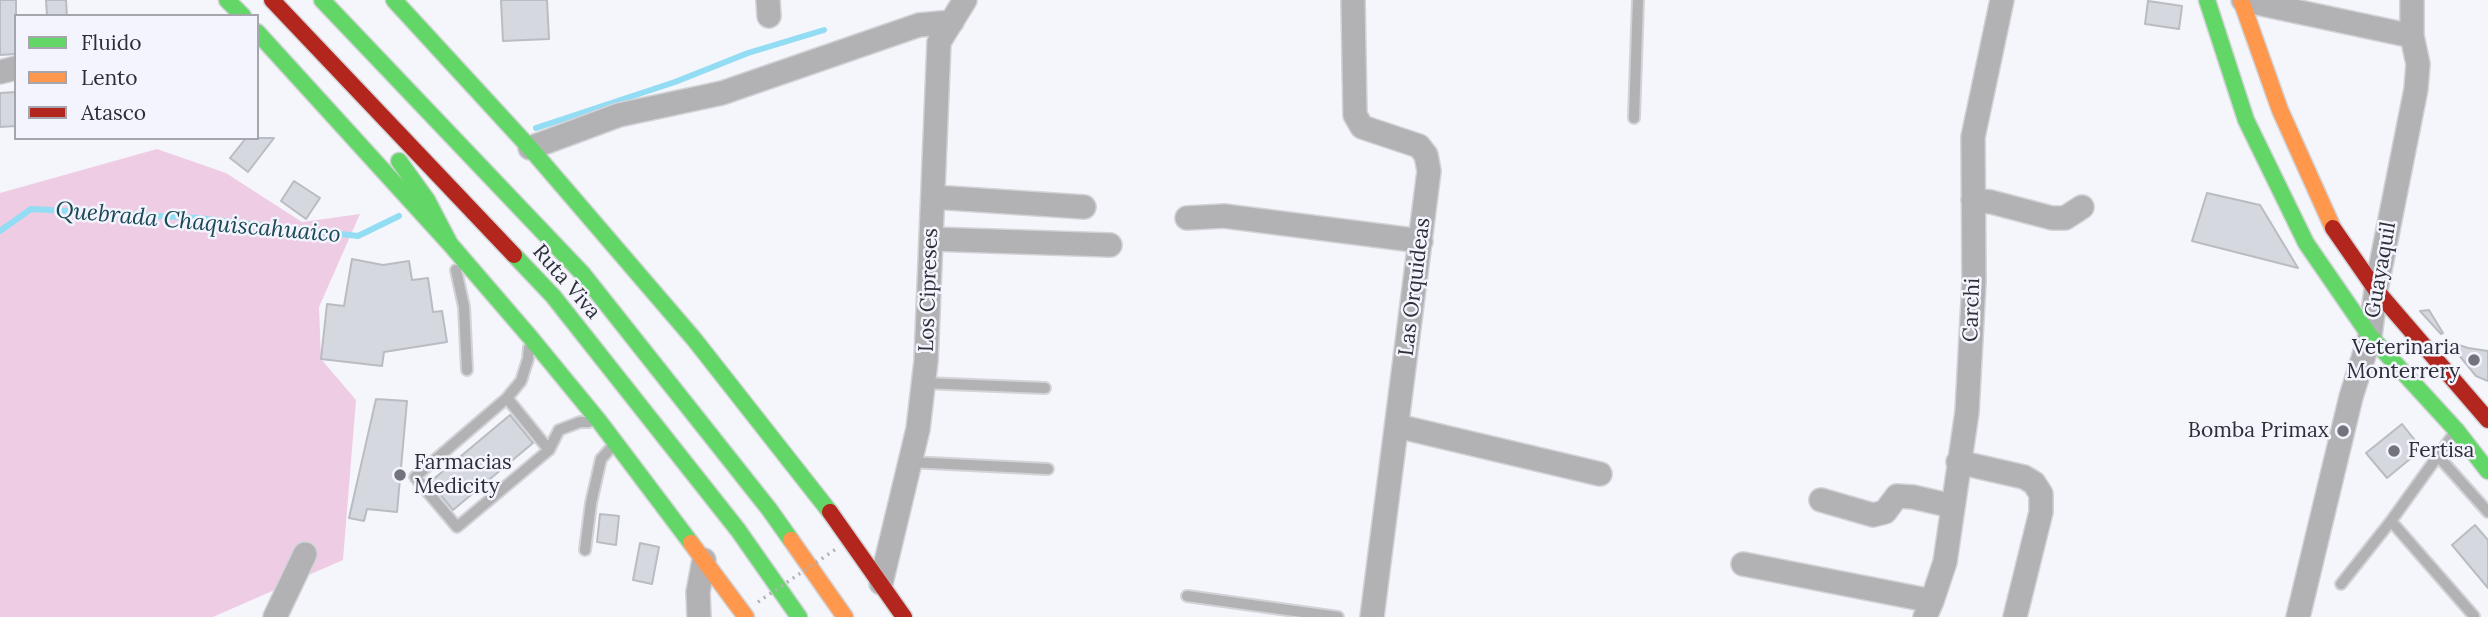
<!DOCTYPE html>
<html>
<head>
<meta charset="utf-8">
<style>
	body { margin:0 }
	#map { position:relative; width:2488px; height:617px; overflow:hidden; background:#f5f6fb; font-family:Lora,serif }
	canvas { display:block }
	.legend { position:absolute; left:14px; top:14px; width:245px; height:126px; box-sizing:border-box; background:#f3f4fd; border:2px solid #a4a5ad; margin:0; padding:9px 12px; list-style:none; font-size:21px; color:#2d2e36 }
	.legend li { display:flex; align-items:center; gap:14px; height:35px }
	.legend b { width:35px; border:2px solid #a4a5ad }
</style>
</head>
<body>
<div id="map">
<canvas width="2488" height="617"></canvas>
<ul class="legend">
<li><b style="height:9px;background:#63d668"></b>Fluido</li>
<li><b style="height:9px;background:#ff974d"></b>Lento</li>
<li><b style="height:9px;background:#b3261e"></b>Atasco</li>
</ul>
</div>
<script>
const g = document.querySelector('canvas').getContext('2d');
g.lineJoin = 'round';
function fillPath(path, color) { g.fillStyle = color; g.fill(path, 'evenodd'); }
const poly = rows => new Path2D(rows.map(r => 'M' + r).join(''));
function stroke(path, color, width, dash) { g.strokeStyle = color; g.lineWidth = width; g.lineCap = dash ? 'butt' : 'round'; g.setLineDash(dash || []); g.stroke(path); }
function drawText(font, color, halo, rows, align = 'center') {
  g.font = font + ' Lora,serif'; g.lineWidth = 5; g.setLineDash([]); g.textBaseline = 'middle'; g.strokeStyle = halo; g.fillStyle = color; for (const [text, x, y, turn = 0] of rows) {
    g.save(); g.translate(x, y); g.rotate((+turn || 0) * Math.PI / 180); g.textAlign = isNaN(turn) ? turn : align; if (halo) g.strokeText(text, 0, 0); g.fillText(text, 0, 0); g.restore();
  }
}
fillPath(poly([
	[157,149,226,173,302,222,360,214,319,307,321,359,356,400,343,560,213,617,0,617,0,193]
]), '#eecde4');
stroke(poly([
	[536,128,675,82,748,53,824,30],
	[0,231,31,209,197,218,358,236,399,216]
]), '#92dcf4', 6);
const building = poly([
	[0,0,16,0,16,54,0,55,0,0],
	[46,0,66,0,67,16,47,16,46,0],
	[501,0,547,0,549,39,503,41,501,0],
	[2148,1,2182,6,2179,29,2145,24,2148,1],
	[16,92,16,126,0,127,0,93,16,92],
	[246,138,274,138,248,172,230,158,246,138],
	[294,181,320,198,306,219,281,201,294,181],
	[2207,193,2260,205,2298,268,2192,241,2207,193],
	[352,259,383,265,409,261,412,280,428,278,433,312,442,311,447,342,384,352,382,366,321,359,327,304,344,306,352,259],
	[2429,310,2443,333,2441,334,2420,311,2429,310],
	[2456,344,2468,348,2488,351,2488,381,2476,376,2454,349,2456,344],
	[376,399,407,401,397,512,367,509,364,521,349,518,376,399],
	[510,415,533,443,453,510,430,482,510,415],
	[2402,424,2422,449,2387,478,2366,453,2402,424],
	[600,514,619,516,616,545,597,542,600,514],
	[2475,525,2488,540,2488,588,2452,545,2475,525],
	[640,543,659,547,652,584,633,580,640,543]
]);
fillPath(building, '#d5d8de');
stroke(building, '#b9bcc2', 2);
const lane = poly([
	[1634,118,1638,0],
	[456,270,464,307,467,370],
	[529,348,528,359,521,381,507,398,415,477,457,527,549,450,559,430,580,422,589,422],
	[924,383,1045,388],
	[507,398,549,450],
	[2437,455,2488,512],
	[910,462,1048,469],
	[2391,521,2474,616],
	[585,550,591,503,601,459,611,448],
	[2341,584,2391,521,2453,435],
	[1187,596,1338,617]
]);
const street = poly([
	[768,0,769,16],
	[1353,0,1355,115,1362,127,1419,146,1426,155,1429,171,1372,617],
	[2243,0,2412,36],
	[0,72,16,68],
	[530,148,619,115,722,93,919,25,952,22],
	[933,197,1084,207],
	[1973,200,1991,202,2052,218,2065,218,2082,207],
	[1187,218,1224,216,1421,241],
	[931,239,1110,245],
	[1397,426,1600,474],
	[1958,462,2024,477,2034,483,2041,494,2041,512,2015,617],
	[1821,500,1873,515,1885,512,1897,496,1913,497,1952,506],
	[1743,564,1932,601],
	[881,583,918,429,926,361,939,42,965,0],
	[275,617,305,554],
	[699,617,698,592,704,560],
	[1925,617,1932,601,1945,562,1967,412,1974,282,1973,137,2002,0],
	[2298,617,2351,397,2370,336,2376,290,2416,89,2418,64,2412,36,2412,0]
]);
const fast = poly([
	[227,0,243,16],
	[322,0,582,273,769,509,791,540],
	[394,0,530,148,694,339,830,512],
	[2207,0,2246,120,2306,243,2370,336,2457,431,2488,471],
	[257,32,450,244,530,337,599,421,691,543],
	[399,161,427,200,450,244],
	[514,255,553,296,738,530,799,617]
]);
const slow = poly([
	[2241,0,2280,110,2333,228],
	[791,540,845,617],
	[691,543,746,617]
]);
const jam = poly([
	[272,0,514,255],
	[2333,228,2376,290,2488,420],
	[830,512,904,617]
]);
stroke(lane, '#d2d3d7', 14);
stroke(street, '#d2d3d7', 26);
stroke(fast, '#d2d3d7', 19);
stroke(slow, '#d2d3d7', 19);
stroke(jam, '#d2d3d7', 19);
stroke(lane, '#b2b1b4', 10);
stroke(street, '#b2b1b4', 23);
stroke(fast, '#63d668', 16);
stroke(slow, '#ff974d', 16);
stroke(jam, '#b3261e', 16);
stroke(poly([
	[758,602,836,549]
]), '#b1b0b4', 3.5, [2, 5]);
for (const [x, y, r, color] of [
	[2474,360,7,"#73747b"],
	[2343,431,7,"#73747b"],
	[2394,451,7,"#73747b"],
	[400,475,7,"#73747b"]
]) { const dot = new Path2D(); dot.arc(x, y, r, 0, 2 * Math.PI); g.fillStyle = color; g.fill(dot); stroke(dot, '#f3f4fd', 2.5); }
drawText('21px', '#2d2e36', '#f3f4fd', [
	["Guayaquil",2381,270,-80],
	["Ruta Viva",566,282,49],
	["Las Orquideas",1415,287,-83],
	["Los Cipreses",929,290,-88],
	["Carchi",1972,310,-88]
]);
drawText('21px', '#2d2e36', '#f3f4fd', [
	["Veterinaria",2460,348],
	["Monterrery",2460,372],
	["Bomba Primax",2329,431],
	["Fertisa",2408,451,"left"],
	["Farmacias",414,463,"left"],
	["Medicity",414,487,"left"]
], 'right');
drawText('italic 23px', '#194856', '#f3f4fd', [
	["Quebrada Chaquiscahuaico",198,223,5]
]);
</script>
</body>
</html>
